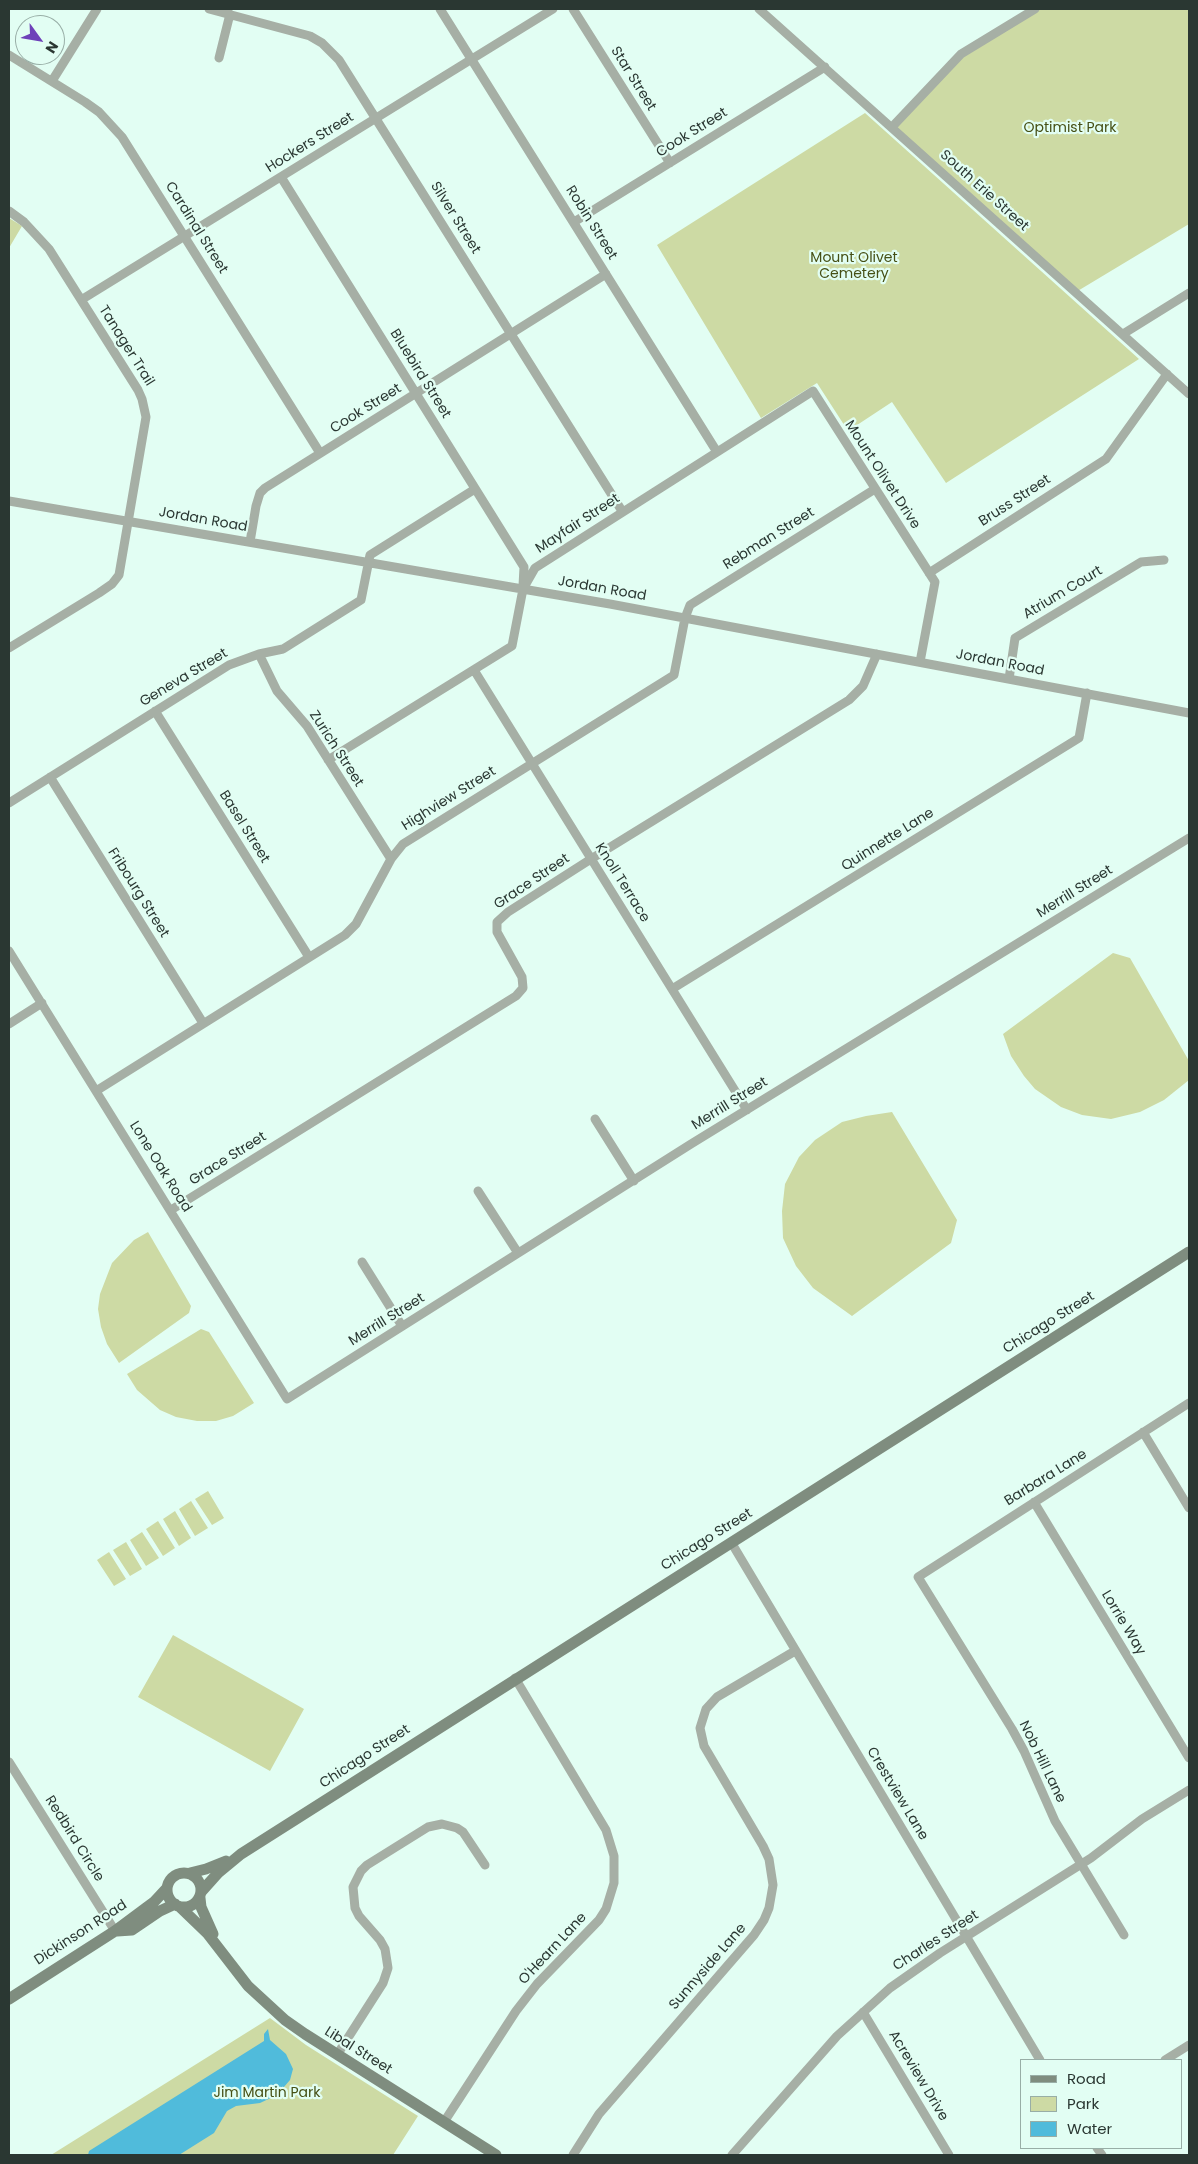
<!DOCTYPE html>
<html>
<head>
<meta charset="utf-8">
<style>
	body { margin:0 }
	#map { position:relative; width:1198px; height:2164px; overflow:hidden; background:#e2fef3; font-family:Poppins,sans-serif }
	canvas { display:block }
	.frame { position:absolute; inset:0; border:10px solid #2a3732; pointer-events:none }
	.legend { position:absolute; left:1020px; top:2059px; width:162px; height:90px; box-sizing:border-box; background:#e2fef3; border:1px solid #98aea6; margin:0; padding:6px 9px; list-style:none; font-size:15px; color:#2a3732 }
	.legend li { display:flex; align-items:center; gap:10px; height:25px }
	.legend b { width:25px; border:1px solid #98aea6 }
	.north { position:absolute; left:15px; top:15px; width:50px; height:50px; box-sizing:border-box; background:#e2fef3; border:1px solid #98aea6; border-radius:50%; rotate:122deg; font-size:14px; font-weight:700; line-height:20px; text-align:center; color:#2a3732 }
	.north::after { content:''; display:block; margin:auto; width:18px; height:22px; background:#6e41b9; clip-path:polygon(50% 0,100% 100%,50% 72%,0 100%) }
</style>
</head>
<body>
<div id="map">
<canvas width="1198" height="2164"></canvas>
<div class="frame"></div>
<ul class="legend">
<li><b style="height:6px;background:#7f8d7f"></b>Road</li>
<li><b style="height:14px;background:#cddaa4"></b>Park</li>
<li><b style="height:14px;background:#50bbdb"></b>Water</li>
</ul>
<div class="north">N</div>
</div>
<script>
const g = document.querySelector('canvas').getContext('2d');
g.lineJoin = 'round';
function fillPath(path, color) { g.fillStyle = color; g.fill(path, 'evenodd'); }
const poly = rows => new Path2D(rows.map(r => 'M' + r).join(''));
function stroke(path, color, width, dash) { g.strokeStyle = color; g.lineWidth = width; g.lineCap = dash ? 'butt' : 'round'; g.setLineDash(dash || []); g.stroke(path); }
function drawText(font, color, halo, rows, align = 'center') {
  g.font = font + ' Poppins,sans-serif'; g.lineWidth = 4.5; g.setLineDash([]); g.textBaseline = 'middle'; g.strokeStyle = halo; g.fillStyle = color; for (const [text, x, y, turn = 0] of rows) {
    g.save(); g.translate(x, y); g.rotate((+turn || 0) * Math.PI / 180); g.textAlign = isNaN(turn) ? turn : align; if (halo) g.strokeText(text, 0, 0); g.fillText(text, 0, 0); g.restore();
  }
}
fillPath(poly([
	[1035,9,1189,9,1189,224,1076,292,892,127,961,54],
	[865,113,1139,359,946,483,892,402,848,431,817,383,761,418,657,245],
	[9,218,22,226,9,248],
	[1113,953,1130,958,1189,1061,1189,1080,1164,1100,1140,1112,1111,1119,1082,1115,1061,1107,1035,1089,1024,1076,1011,1056,1003,1034],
	[892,1112,957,1220,951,1243,852,1316,813,1288,796,1266,783,1238,782,1211,785,1184,799,1157,815,1140,842,1122,866,1116],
	[148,1232,191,1306,189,1313,119,1363,107,1344,101,1327,98,1309,100,1294,112,1263,134,1240],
	[201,1329,209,1332,254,1403,233,1416,216,1421,197,1421,176,1417,160,1410,137,1390,127,1374],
	[208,1491,224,1518,212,1525,195,1499],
	[191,1501,208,1528,195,1536,179,1509],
	[175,1511,191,1538,179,1546,163,1519],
	[158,1521,175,1548,163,1556,146,1529],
	[142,1532,159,1558,146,1566,130,1540],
	[126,1542,142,1569,130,1576,113,1550],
	[109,1552,126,1579,114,1586,97,1560],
	[173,1635,304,1709,270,1771,138,1697],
	[270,2018,306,2045,418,2116,393,2155,51,2155]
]), '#cddaa4');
fillPath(poly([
	[268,2029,270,2040,286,2054,293,2069,290,2080,277,2095,260,2103,236,2106,227,2111,214,2133,179,2155,88,2155,89,2151,264,2041,264,2034]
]), '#50bbdb');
stroke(poly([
	[209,9,310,36,322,43,339,60,622,511],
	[440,9,717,452],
	[573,9,670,163],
	[759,9,1189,394],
	[9,55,85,102,99,112,122,137,320,453],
	[219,58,230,14],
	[52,81,97,9],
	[892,127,961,54,1035,9],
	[281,177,524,567,523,586],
	[9,211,24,222,49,249,138,390,142,399,146,417,119,575,112,584,99,593,9,648],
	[574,222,825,67],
	[81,300,553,9],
	[1123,334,1189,293],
	[9,501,610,604,1189,713],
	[250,542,256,506,260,493,265,488,606,274],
	[929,573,1106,459,1167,374],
	[259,654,277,691,307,726,391,859],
	[474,670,747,1110],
	[1009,679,1015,638,1141,562,1164,560],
	[155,711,309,957],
	[328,760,512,646,523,589,535,568,813,391,935,582,920,662],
	[50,777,203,1023],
	[9,803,229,665,259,654,283,649,361,600,370,555,475,489],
	[9,951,287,1399,691,1144,1189,838],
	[672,989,1079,738,1087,693],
	[9,1024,42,1003],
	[96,1091,345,935,356,924,391,859,403,844,674,675,685,618,690,605,875,489],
	[595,1119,634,1181],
	[478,1191,518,1253],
	[171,1210,516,996,523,988,522,977,497,932,497,922,508,912,591,859,849,700,863,686,877,654],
	[362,1262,402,1326],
	[1143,1432,1189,1508],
	[1034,1502,1189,1758],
	[731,1542,1040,2060],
	[9,1762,115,1931],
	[1124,1935,1055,1821,1024,1751,1012,1729,918,1577,1189,1403],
	[863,2012,949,2155],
	[337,2055,383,1983,388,1968,385,1949,380,1940,359,1916,355,1908,353,1887,361,1871,367,1865,428,1827,442,1824,457,1828,463,1832,485,1865],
	[1165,2060,1189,2045],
	[444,2122,516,2011,537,1984,599,1920,606,1909,614,1883,614,1856,606,1830,515,1678],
	[1097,2148,1102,2155],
	[573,2155,599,2114,754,1935,764,1920,769,1908,773,1885,769,1859,763,1846,704,1746,700,1728,706,1709,717,1697,795,1651],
	[732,2155,837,2036,890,1988,940,1953,1091,1858,1142,1819,1189,1790]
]), '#a6afa5', 9);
stroke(poly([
	'167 1890a17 17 0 1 1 34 0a17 17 0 1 1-34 0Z',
	[190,1873,206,1869,226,1861],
	[201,1892,218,1873,241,1854,1189,1252],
	[200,1898,201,1907,213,1934],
	[180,1907,207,1933,248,1986,285,2020,305,2034,496,2155],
	[117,1931,132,1930,160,1911,175,1904],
	[9,1999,115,1931,154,1902,167,1888]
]), '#7f8d7f', 11);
drawText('14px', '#2a3732', '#e2fef3', [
	["Star Street",633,79,58],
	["Cook Street",692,133,-32],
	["Hockers Street",310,143,-32],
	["South Erie Street",984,191,42],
	["Silver Street",455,218,58],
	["Robin Street",591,223,58],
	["Cardinal Street",196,228,58],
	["Tanager Trail",126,346,58],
	["Bluebird Street",420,374,58],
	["Cook Street",366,409,-32],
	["Mount Olivet Drive",882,475,57],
	["Bruss Street",1015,501,-33],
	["Jordan Road",203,520,10],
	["Mayfair Street",578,524,-33],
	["Rebman Street",769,539,-32],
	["Jordan Road",602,589,10],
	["Atrium Court",1063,593,-31],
	["Jordan Road",1000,663,11],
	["Geneva Street",184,678,-31],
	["Zurich Street",336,749,57],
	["Highview Street",449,799,-32],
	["Basel Street",244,827,58],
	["Quinnette Lane",888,840,-32],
	["Grace Street",532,882,-34],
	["Knoll Terrace",622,883,58],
	["Merrill Street",1075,892,-32],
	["Fribourg Street",138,893,58],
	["Merrill Street",730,1104,-32],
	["Grace Street",228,1159,-32],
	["Lone Oak Road",160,1167,58],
	["Merrill Street",387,1320,-32],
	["Chicago Street",1049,1323,-32],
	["Barbara Lane",1046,1478,-32],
	["Chicago Street",707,1540,-32],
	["Lorrie Way",1123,1623,59],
	["Chicago Street",365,1757,-33],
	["Nob Hill Lane",1042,1762,64],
	["Crestview Lane",897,1794,59],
	["Redbird Circle",74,1839,58],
	["Dickinson Road",81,1933,-33],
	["Charles Street",936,1941,-33],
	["O'Hearn Lane",553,1949,-47],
	["Sunnyside Lane",708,1967,-49],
	["Libal Street",358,2051,32],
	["Acreview Drive",918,2076,59]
]);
drawText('14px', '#465015', '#e2fef3', [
	["Optimist Park",1070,128],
	["Mount Olivet",854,258],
	["Cemetery",854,274],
	["Jim Martin Park",267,2093]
]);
</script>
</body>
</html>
